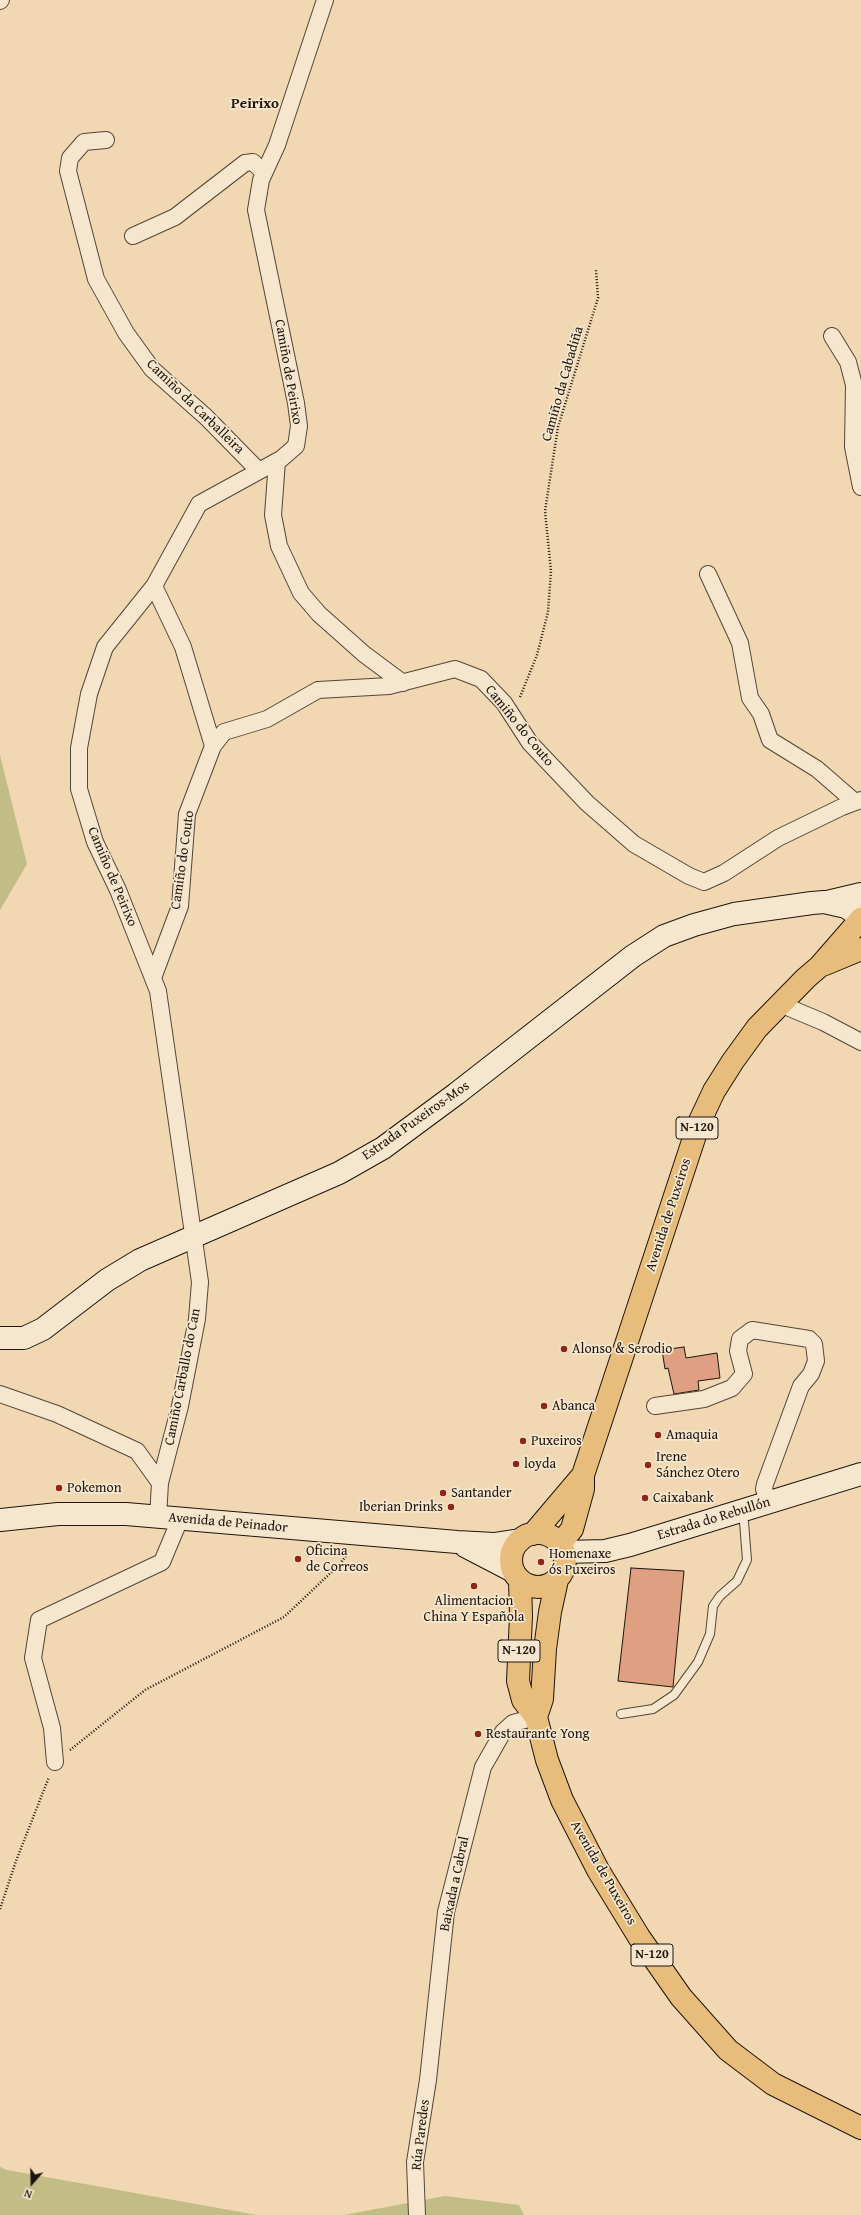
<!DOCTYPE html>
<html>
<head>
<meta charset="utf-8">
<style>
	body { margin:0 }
	#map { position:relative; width:861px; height:2215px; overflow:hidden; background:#f1d8b3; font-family:"Gentium Book Plus",serif }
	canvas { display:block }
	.north { position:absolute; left:12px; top:2163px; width:40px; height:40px; -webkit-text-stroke:3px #f6e6ce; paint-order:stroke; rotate:200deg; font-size:11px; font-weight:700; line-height:16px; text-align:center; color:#1d150c }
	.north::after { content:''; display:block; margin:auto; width:14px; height:18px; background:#1d150c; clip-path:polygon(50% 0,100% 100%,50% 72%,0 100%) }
</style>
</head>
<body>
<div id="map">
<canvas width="861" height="2215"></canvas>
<div class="north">N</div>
</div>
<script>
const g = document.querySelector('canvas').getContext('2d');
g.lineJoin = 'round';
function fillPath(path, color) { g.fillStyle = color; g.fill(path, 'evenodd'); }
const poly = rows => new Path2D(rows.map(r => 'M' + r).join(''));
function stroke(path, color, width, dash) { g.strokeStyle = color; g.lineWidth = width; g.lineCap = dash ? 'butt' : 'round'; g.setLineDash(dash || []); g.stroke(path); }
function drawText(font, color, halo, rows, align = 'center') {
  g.font = font + ' "Gentium Book Plus",serif'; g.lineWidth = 3.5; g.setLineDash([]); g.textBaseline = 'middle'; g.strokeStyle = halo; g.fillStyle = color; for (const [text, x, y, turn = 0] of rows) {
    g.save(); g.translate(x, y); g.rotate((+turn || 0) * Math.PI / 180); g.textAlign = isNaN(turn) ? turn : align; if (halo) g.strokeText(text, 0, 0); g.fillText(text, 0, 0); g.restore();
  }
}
fillPath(poly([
	[0,755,27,864,0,910],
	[0,2167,7,2170,257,2215,0,2215],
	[445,2196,519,2205,524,2215,344,2215]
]), '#c2bc87');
const building = poly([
	[684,1347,686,1358,717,1353,720,1378,698,1381,699,1390,674,1394,668,1368,665,1369,662,1350,684,1347],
	[631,1568,684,1571,673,1687,618,1681,631,1568]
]);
fillPath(building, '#df9f83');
stroke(building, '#1d150c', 1);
const lane = poly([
	[621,1714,653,1709,674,1695,698,1662,710,1634,713,1606,720,1596,737,1581,747,1560,744,1522,740,1512]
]);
const street = poly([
	[0,1,1,0],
	[106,140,84,142,70,158,68,171,96,279,126,333,152,369,206,417,259,471],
	[133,236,175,217,245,163,253,162,264,173],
	[832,336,848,362,854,385,853,447,861,487],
	[277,461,273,515,279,546,301,593,319,614,364,654,403,683],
	[708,574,740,643,750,698,761,714,770,740,817,769,855,802],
	[154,586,183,647,213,746],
	[153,978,180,906,187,814,213,746,224,732,267,719,318,690,389,686,455,669,481,679,504,703,530,743,587,803,634,844,689,876,704,882,724,873,778,838,842,807,861,800],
	[780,1004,823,1022,861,1042],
	[0,1394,57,1414,137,1451,160,1483],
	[655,1406,704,1399,732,1388,744,1374,738,1351,740,1339,752,1330,809,1339,814,1344,816,1361,811,1374,801,1386,765,1484,764,1489,768,1502],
	[158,1517,160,1483,180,1406,197,1319,200,1282,158,991,118,890,95,842,79,789,79,748,89,694,105,647,154,586,199,504,281,459,296,446,299,426,296,403,256,210,261,180,277,145,325,0],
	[55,1762,52,1728,33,1658,39,1620,162,1562,180,1519],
	[417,2215,415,2162,428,2080,446,1912,483,1767,503,1732,513,1723,536,1717]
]);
const secondary = poly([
	[827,902,861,894],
	[0,1338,24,1338,43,1329,107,1280,140,1260,339,1173,383,1148,456,1094,633,956,664,936,694,925,734,914,812,903,824,902,846,907,861,917],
	[0,1520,58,1514,126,1514,457,1542,494,1544,520,1540],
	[465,1546,513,1571],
	[564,1552,605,1551,630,1545,861,1474]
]);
const highway = poly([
	[825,964,861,949],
	'511 1560a27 27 0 1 1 54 0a27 27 0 1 1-54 0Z',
	[533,1534,583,1475,699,1123,714,1091,733,1061,757,1028,806,978,820,966,861,919],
	[560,1544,572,1529,583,1489,583,1476],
	[520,1581,521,1616,518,1681,523,1700,536,1717,547,1760,562,1800,598,1870,639,1937,681,1997,728,2050,773,2084,861,2128],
	[536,1717,542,1699,545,1649,550,1612,557,1580]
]);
stroke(lane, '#524636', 10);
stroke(street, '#524636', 18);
stroke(secondary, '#1d150c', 24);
stroke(highway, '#1d150c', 24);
stroke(poly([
	[520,697,537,655,548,612,551,571,545,511,558,427,598,298,596,270],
	[70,1750,145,1690,284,1617,339,1565,349,1552],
	[0,1909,16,1861,49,1777]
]), '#1d150c', 2.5, [1, 2]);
stroke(lane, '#f6e6ce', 8);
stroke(street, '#f6e6ce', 16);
stroke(secondary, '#f6e6ce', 22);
stroke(highway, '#e8bc7a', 22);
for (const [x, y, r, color] of [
	[564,1349,4,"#8f2418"],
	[544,1406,4,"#8f2418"],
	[658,1435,4,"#8f2418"],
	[523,1441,4,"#8f2418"],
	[516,1464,4,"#8f2418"],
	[648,1465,4,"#8f2418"],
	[59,1488,4,"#8f2418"],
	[443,1493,4,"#8f2418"],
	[645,1498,4,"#8f2418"],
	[451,1507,4,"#8f2418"],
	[298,1559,4,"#8f2418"],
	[541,1562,4,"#8f2418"],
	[474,1586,4,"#8f2418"],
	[478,1734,4,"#8f2418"]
]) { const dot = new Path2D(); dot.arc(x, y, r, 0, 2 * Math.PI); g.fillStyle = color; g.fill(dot); stroke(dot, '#f6e6ce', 1.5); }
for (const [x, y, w] of [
	[697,1128,42],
	[519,1651,42],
	[652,1955,42]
]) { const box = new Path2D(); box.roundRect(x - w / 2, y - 11, w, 22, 3); g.fillStyle = '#f6e6ce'; g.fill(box); stroke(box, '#1d150c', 1); }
drawText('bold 13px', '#1d150c', null, [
	["N-120",697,1128],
	["N-120",519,1651],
	["N-120",652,1955]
]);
drawText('14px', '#1d150c', '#f6e6ce', [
	["Camiño de Peirixo",288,372,80],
	["Camiño da Cabadiña",563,384,-74],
	["Camiño da Carballeira",195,407,44],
	["Camiño do Couto",519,726,51],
	["Camiño do Couto",183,860,-82],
	["Camiño de Peirixo",112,877,67],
	["Estrada Puxeiros-Mos",416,1121,-35],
	["Avenida de Puxeiros",669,1215,-72],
	["Camiño Carballo do Can",183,1377,-79],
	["Estrada do Rebullón",714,1519,-17],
	["Avenida de Peinador",228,1523,5],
	["Avenida de Puxeiros",603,1873,60],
	["Baixada a Cabral",455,1884,-78],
	["Rúa Paredes",421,2135,-83]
]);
drawText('14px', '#1d150c', '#f6e6ce', [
	["Alonso & Serodio",572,1349],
	["Abanca",552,1406],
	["Amaquia",666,1435],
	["Puxeiros",531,1441],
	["Irene",656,1457],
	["Sánchez Otero",656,1473],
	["loyda",524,1464],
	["Pokemon",67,1488],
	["Santander",451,1493],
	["Caixabank",653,1498],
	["Iberian Drinks",443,1507,"right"],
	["Oficina",306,1551],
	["de Correos",306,1567],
	["Homenaxe",549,1554],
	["ós Puxeiros",549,1570],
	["Alimentacion",474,1601,"center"],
	["China Y Española",474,1617,"center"],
	["Restaurante Yong",486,1734]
], 'left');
drawText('bold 15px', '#1d150c', '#f6e6ce', [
	["Peirixo",255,104]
]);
</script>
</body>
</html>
